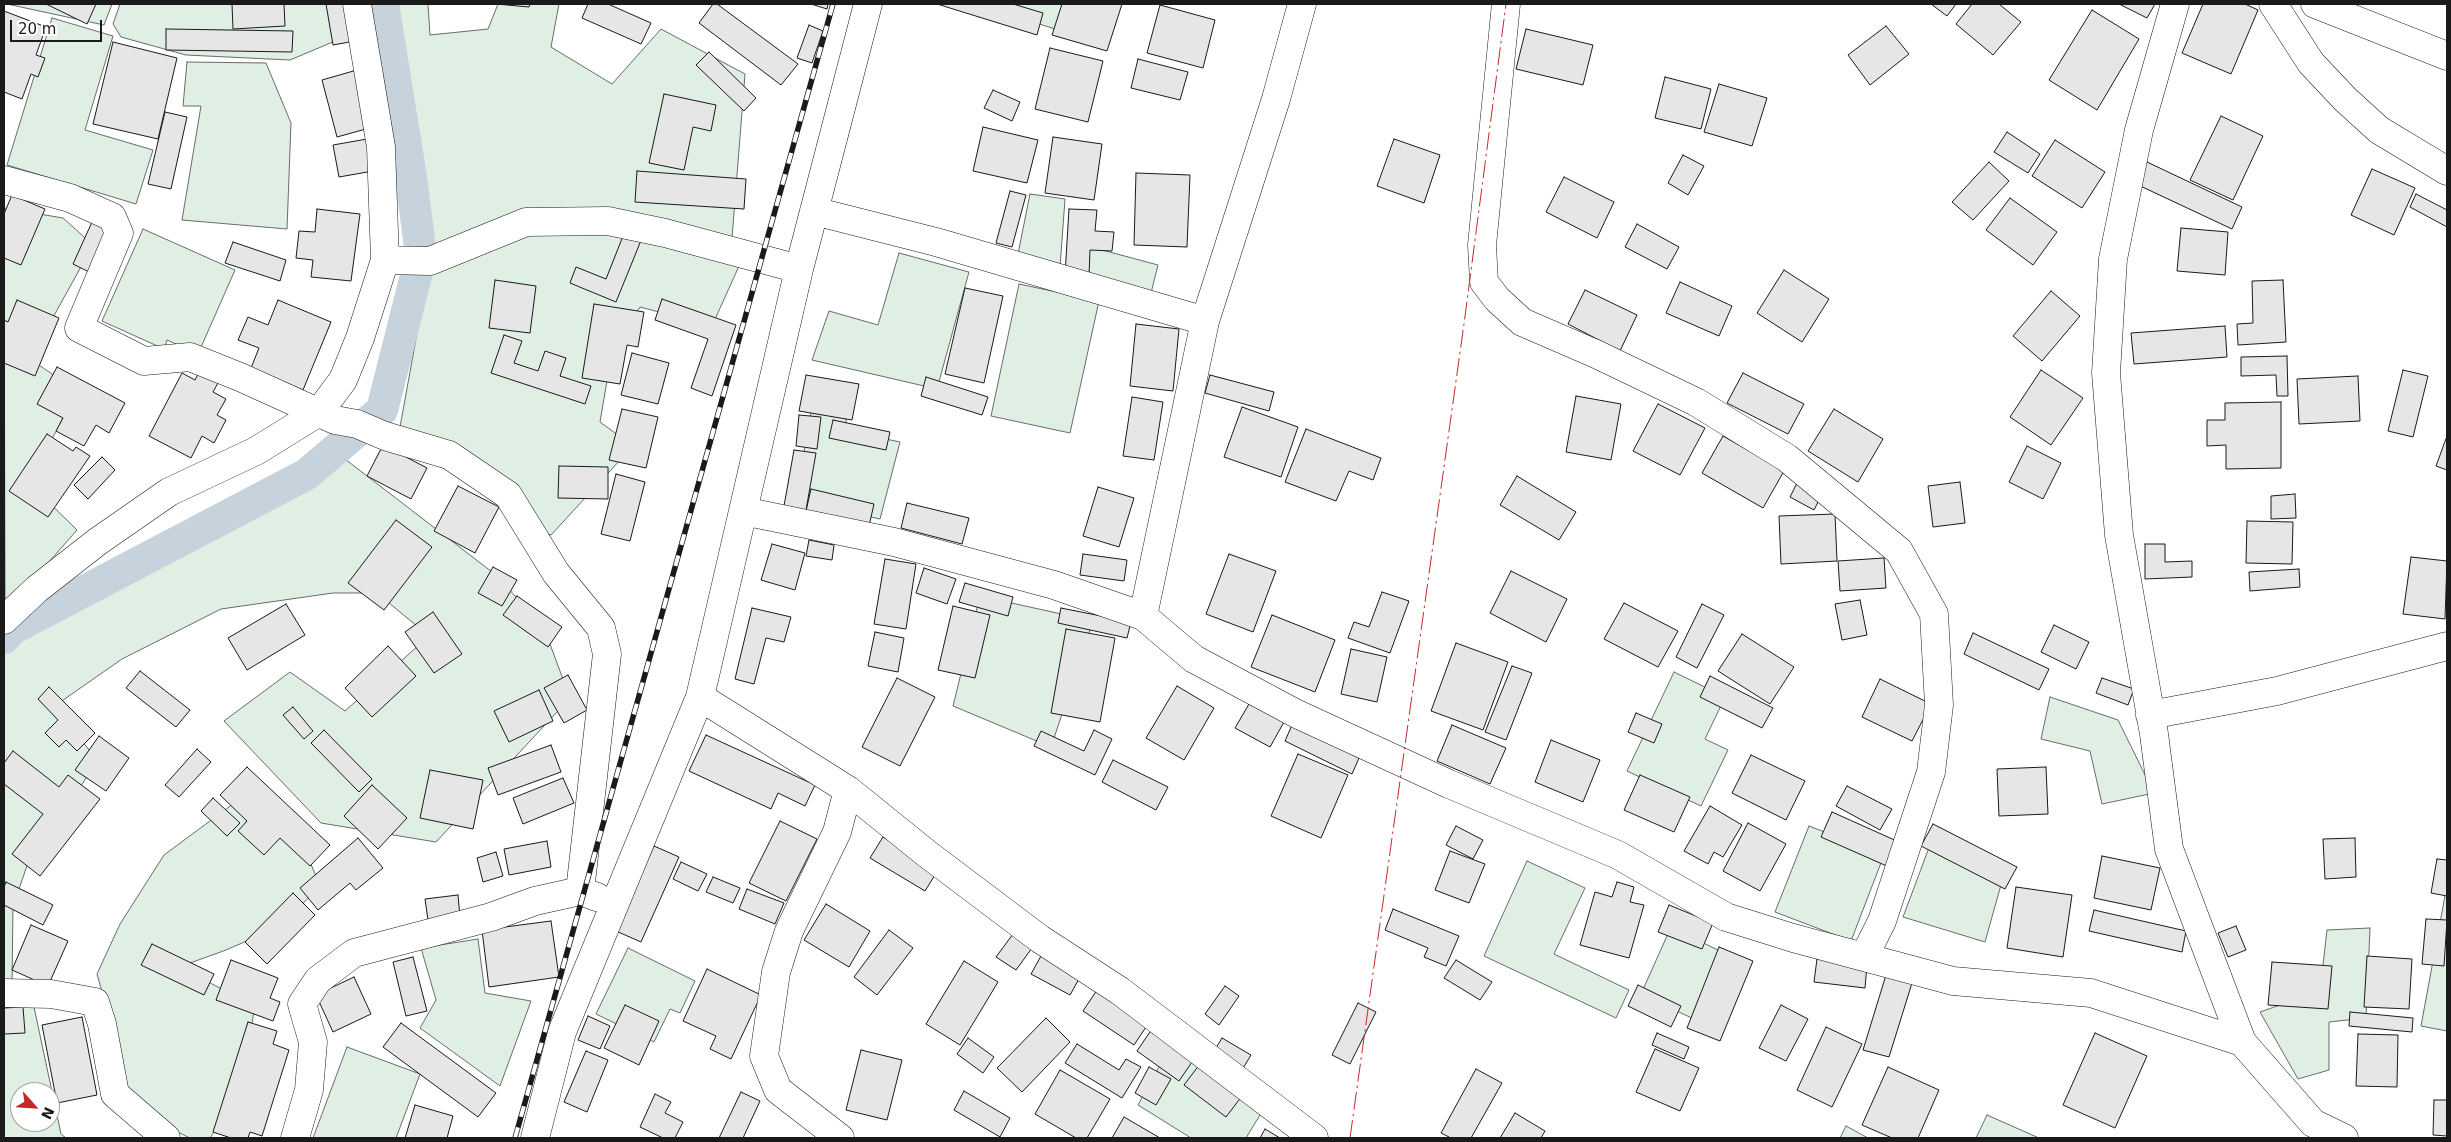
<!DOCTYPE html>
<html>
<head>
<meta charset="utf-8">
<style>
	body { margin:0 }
	#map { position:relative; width:2451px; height:1142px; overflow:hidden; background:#fff; font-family:"DejaVu Sans",sans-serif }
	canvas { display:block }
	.frame { position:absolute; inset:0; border:5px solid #1a1a1a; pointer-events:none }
	.north { position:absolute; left:10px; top:1082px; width:50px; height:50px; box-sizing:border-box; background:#fff; border:1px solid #a3a3a3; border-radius:50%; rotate:116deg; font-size:14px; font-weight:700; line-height:20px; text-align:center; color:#1a1a1a }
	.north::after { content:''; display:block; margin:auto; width:18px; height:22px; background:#c62828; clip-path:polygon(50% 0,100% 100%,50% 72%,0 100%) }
	.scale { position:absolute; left:10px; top:20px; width:92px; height:22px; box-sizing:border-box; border:2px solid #1a1a1a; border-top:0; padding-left:6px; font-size:15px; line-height:18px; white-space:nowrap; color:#1a1a1a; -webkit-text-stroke:4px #fff; paint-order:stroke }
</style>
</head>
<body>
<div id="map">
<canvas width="2451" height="1142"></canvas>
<div class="frame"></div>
<div class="north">N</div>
<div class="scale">20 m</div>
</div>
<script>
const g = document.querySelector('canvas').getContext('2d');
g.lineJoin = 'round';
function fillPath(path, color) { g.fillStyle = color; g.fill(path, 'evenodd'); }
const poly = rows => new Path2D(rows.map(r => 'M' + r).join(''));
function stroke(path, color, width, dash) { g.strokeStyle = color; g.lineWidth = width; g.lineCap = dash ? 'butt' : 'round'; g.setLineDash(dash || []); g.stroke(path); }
const green = poly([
	[7,4,112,4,104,25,7,4],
	[120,4,335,4,340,39,290,60,186,55,121,37,113,24,120,4],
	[389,4,428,4,430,35,488,29,498,4,559,4,551,47,612,84,661,29,745,74,732,238,607,215,425,251,389,4],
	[975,4,1078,4,1068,33,975,4],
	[52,18,113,36,85,130,153,150,136,204,7,165,52,18],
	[187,62,266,63,291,123,287,229,182,220,201,106,183,106,187,62],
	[1030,194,1065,199,1060,267,1017,259,1030,194],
	[4,208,63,218,93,245,30,359,77,391,29,483,77,530,5,612,4,208],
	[603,226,739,266,712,326,640,307,612,351,600,422,633,446,551,535,539,532,400,427,429,267,515,237,603,226],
	[143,229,235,270,198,354,167,340,164,349,102,321,143,229],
	[1080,244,1158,265,1151,293,1078,275,1080,244],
	[899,253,969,272,937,389,812,360,829,311,878,325,899,253],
	[1019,284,1099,301,1070,433,991,416,1019,284],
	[842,399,848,431,900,442,880,519,795,501,813,402,842,399],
	[341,456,496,575,544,628,570,698,436,842,321,823,224,721,290,672,345,711,429,636,377,593,333,593,221,609,122,659,56,705,97,761,66,809,36,840,13,906,12,984,4,984,4,644,11,636,61,609,306,480,341,456],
	[980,596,1093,621,1051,747,953,706,980,596],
	[1674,672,1725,697,1705,739,1728,750,1701,806,1627,771,1674,672],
	[2050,697,2118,720,2154,793,2102,804,2090,751,2041,739,2050,697],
	[237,801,305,851,321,887,274,929,226,950,179,967,255,1006,239,1096,210,1138,190,1138,165,1126,120,1087,110,1020,97,974,120,924,164,855,237,801],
	[1809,826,1884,855,1851,941,1775,912,1809,826],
	[1933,837,2004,874,1985,942,1903,917,1933,837],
	[1527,861,1585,888,1554,954,1629,990,1616,1018,1484,956,1527,861],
	[2447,885,2447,1031,2421,1026,2447,885],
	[1671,927,1730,956,1698,1021,1641,994,1671,927],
	[2370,928,2366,1018,2329,1022,2329,1070,2298,1079,2260,1012,2320,991,2327,930,2370,928],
	[478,939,485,993,531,1001,500,1086,420,1028,436,1000,421,948,478,939],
	[628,948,695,981,680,1013,670,1009,654,1042,596,1014,628,948],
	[4,1007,34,1007,61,1134,66,1138,4,1138,4,1007],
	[20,1092,50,1092,50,1122,20,1122,20,1092],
	[1175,1038,1263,1110,1246,1138,1191,1138,1138,1105,1175,1038],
	[347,1047,420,1074,396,1138,313,1138,347,1047],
	[1987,1115,2039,1138,1976,1138,1987,1115],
	[1846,1126,1868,1138,1840,1138,1846,1126]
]);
fillPath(green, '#e0efe3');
stroke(green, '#6a6a6a', 1);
stroke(poly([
	[4,638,12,629,307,474,382,410,421,256,411,177,383,4]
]), '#c6d2dc', 32);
const building = poly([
	[46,4,96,4,87,24,46,4],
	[232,4,284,4,285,26,233,29,232,4],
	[326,4,349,4,355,41,333,45,326,4],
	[496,4,530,4,529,7,496,4],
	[588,4,608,4,651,23,641,44,582,18,588,4],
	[713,4,717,4,798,64,781,85,699,23,713,4],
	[811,4,828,4,827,9,811,4],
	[937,4,1013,4,1043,13,1037,35,937,4],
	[1062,4,1122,4,1107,51,1052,35,1062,4],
	[1931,4,1956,4,1947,16,1931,4],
	[1972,4,1999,4,2021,22,1993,55,1956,24,1972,4],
	[2119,4,2155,4,2147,18,2119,4],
	[2203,4,2245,4,2258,10,2231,74,2182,53,2203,4],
	[1160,5,1215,20,1203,68,1147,53,1160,5],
	[2092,10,2139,39,2097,110,2049,80,2092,10],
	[4,11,46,27,36,55,45,58,38,77,31,74,22,99,4,92,4,11],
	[809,25,823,31,812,63,797,58,809,25],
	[1886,26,1909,54,1870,85,1848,55,1886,26],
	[166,29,293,31,292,52,166,50,166,29],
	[1526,29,1593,45,1583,85,1516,69,1526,29],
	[113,42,177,58,158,139,93,124,113,42],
	[1050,48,1103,61,1088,122,1035,109,1050,48],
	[709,52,756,98,744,111,696,65,709,52],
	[1138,59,1188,72,1180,100,1131,88,1138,59],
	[357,70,373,127,337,137,322,80,357,70],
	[1665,77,1711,89,1701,129,1655,118,1665,77],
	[1719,84,1767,98,1752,146,1704,132,1719,84],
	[993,90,1020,102,1012,121,984,108,993,90],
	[664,94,716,105,711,131,693,127,684,170,649,163,664,94],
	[165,112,187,117,171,189,148,184,165,112],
	[2221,116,2263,136,2233,200,2190,180,2221,116],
	[983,127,1038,140,1027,183,973,171,983,127],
	[2007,132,2040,154,2028,173,1994,152,2007,132],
	[1053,137,1102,144,1094,200,1045,193,1053,137],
	[367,139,373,171,339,177,333,145,367,139],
	[1394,139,1440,155,1424,203,1377,186,1394,139],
	[2055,140,2105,172,2082,208,2032,176,2055,140],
	[1683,155,1704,166,1688,195,1668,183,1683,155],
	[1989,162,2009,181,1973,220,1952,202,1989,162],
	[2147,162,2242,207,2232,229,2136,184,2147,162],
	[2372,169,2415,188,2394,235,2351,215,2372,169],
	[637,171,746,179,744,209,635,202,637,171],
	[1136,173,1190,175,1187,247,1134,245,1136,173],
	[1564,177,1614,202,1597,238,1546,212,1564,177],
	[1010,191,1026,195,1012,247,996,243,1010,191],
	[2416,194,2447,210,2447,227,2410,207,2416,194],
	[12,195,45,209,21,265,4,258,4,214,12,195],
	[2010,198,2057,232,2033,265,1986,230,2010,198],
	[317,209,360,214,351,281,311,277,313,260,296,258,299,231,315,232,317,209],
	[1069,209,1097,210,1095,231,1114,232,1112,251,1090,250,1089,276,1065,275,1069,209],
	[92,222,108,229,89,272,73,264,92,222],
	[1637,224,1679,247,1667,269,1625,247,1637,224],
	[2181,228,2228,232,2225,275,2177,271,2181,228],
	[625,231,642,238,616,302,570,283,576,267,606,279,625,231],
	[233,242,286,260,280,281,225,263,233,242],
	[1784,270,1829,299,1802,342,1757,313,1784,270],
	[495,280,536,286,530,333,489,328,495,280],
	[2283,280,2286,342,2238,345,2237,324,2253,323,2252,281,2283,280],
	[1680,282,1732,306,1719,336,1666,313,1680,282],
	[965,288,1003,296,984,383,945,374,965,288],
	[1585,290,1637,315,1620,351,1568,324,1585,290],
	[2051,291,2080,316,2042,361,2013,336,2051,291],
	[662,299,736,325,712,396,691,388,708,339,655,320,662,299],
	[17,300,59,318,35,376,4,363,4,320,8,322,17,300],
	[278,300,331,322,303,390,251,368,259,348,238,340,248,317,268,325,278,300],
	[594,304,644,312,638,347,627,345,620,384,582,378,594,304],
	[1136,324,1179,329,1173,391,1130,386,1136,324],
	[2225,326,2227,357,2134,364,2131,333,2225,326],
	[504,335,522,341,514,363,538,371,545,351,566,358,560,376,591,386,585,404,491,373,504,335],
	[632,353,669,363,658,404,621,395,632,353],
	[2287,356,2288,396,2277,396,2276,375,2241,376,2241,357,2287,356],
	[57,367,125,403,109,433,96,425,84,446,56,431,63,418,37,404,57,367],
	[2041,370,2083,398,2051,445,2010,417,2041,370],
	[2403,370,2428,376,2413,437,2388,431,2403,370],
	[199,372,218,383,213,392,226,399,217,415,226,420,214,443,202,436,191,458,149,436,182,373,195,380,199,372],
	[1743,373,1804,404,1788,434,1727,403,1743,373],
	[806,375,859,384,852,420,799,411,806,375],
	[1210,375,1274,392,1269,411,1205,393,1210,375],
	[2358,376,2360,421,2299,424,2297,379,2358,376],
	[926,377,988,397,982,415,921,396,926,377],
	[1576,396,1621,404,1611,460,1566,452,1576,396],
	[1132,397,1163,402,1154,460,1123,456,1132,397],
	[2281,402,2281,468,2226,469,2226,445,2207,446,2207,420,2225,420,2225,403,2281,402],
	[1658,404,1705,428,1680,475,1633,451,1658,404],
	[1242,407,1298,427,1281,477,1224,457,1242,407],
	[622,409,658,417,646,468,609,460,622,409],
	[1834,409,1883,439,1858,482,1808,451,1834,409],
	[799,415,821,417,817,449,796,446,799,415],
	[833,420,890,432,886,450,829,438,833,420],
	[1306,429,1381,458,1373,480,1349,471,1336,501,1285,482,1306,429],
	[47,434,73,451,76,447,90,456,48,517,9,491,47,434],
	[1723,436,1784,471,1763,508,1702,473,1723,436],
	[2447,436,2447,470,2436,466,2447,436],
	[383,445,427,468,411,499,367,476,383,445],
	[2027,446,2061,463,2043,499,2009,482,2027,446],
	[794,450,816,453,806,510,784,506,794,450],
	[102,457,115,470,88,499,74,485,102,457],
	[559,466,608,467,608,499,558,498,559,466],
	[616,474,645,482,630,541,601,534,616,474],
	[1517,476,1576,512,1559,540,1500,505,1517,476],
	[1960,482,1965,523,1933,527,1928,486,1960,482],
	[1797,483,1821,496,1814,510,1790,497,1797,483],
	[458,486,499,507,475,553,434,531,458,486],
	[1098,487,1134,498,1119,547,1083,536,1098,487],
	[811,489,874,504,869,526,806,511,811,489],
	[2295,494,2296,518,2271,519,2271,496,2295,494],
	[907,503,969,518,962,544,901,528,907,503],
	[1835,514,1837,561,1781,564,1779,516,1835,514],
	[396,520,432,547,384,610,348,583,396,520],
	[2247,521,2293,522,2292,564,2246,563,2247,521],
	[809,540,834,545,832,560,806,556,809,540],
	[772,544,805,553,795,590,761,580,772,544],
	[2145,544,2165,544,2165,562,2192,561,2192,577,2145,579,2145,544],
	[1083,554,1127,560,1124,581,1080,575,1083,554],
	[1229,554,1276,571,1253,632,1206,614,1229,554],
	[2411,557,2447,561,2445,619,2403,614,2411,557],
	[1884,558,1886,588,1840,591,1838,561,1884,558],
	[885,559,916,564,906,629,874,624,885,559],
	[493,567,517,580,502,606,478,593,493,567],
	[924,568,956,579,947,604,916,593,924,568],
	[2299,569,2300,587,2250,591,2249,572,2299,569],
	[1511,571,1567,599,1546,642,1490,613,1511,571],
	[965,583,1013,597,1008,616,959,602,965,583],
	[1382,592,1409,601,1390,653,1348,638,1354,622,1369,627,1382,592],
	[517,596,562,627,548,647,503,615,517,596],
	[1860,600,1867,635,1842,640,1835,604,1860,600],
	[1624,603,1678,631,1658,667,1604,639,1624,603],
	[286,604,305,635,247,670,228,638,286,604],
	[1702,604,1724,615,1697,668,1676,657,1702,604],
	[953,606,990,615,975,678,938,670,953,606],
	[752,608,791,617,784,642,766,638,754,684,735,679,752,608],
	[1061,608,1131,622,1127,638,1058,623,1061,608],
	[433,612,462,654,434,673,405,632,433,612],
	[1272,615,1335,640,1315,692,1251,667,1272,615],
	[2054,625,2089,642,2076,669,2041,652,2054,625],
	[1066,629,1115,638,1100,722,1051,713,1066,629],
	[875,632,904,638,898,672,868,666,875,632],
	[1973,633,2049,669,2039,690,1964,654,1973,633],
	[1742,634,1794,667,1770,704,1718,671,1742,634],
	[1456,643,1508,662,1483,730,1431,711,1456,643],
	[388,646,416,676,372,717,345,688,388,646],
	[1351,649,1387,657,1377,702,1341,694,1351,649],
	[1512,666,1532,673,1506,740,1485,732,1512,666],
	[140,671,190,710,176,727,126,688,140,671],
	[568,675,587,710,564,723,544,688,568,675],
	[1710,676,1773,708,1762,728,1700,697,1710,676],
	[897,678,935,697,900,766,862,747,897,678],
	[2102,678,2134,689,2128,705,2096,693,2102,678],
	[1880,679,1931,704,1912,741,1862,717,1880,679],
	[1177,686,1214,708,1184,760,1146,738,1177,686],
	[49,687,95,733,77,751,66,740,59,747,45,733,58,720,38,699,49,687],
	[539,690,553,721,509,742,494,711,539,690],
	[1249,704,1284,722,1270,747,1235,728,1249,704],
	[293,707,313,731,304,739,283,715,293,707],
	[1636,713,1662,724,1654,743,1628,732,1636,713],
	[1292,725,1359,758,1352,774,1285,741,1292,725],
	[1452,725,1506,748,1490,784,1437,761,1452,725],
	[324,730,372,779,359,792,311,743,324,730],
	[1094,730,1112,739,1095,775,1034,746,1041,731,1084,751,1094,730],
	[706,735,815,785,805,806,778,793,771,809,689,771,706,735],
	[99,736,129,758,106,791,75,770,99,736],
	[1551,740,1600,760,1583,802,1535,782,1551,740],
	[551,745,561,772,498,795,488,768,551,745],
	[197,749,211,762,179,797,165,785,197,749],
	[13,751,59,787,68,775,100,799,40,876,12,854,43,814,4,784,4,763,13,751],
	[1298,754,1348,775,1321,838,1271,816,1298,754],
	[1751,755,1805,781,1786,820,1732,793,1751,755],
	[1113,760,1168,787,1156,810,1102,782,1113,760],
	[247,767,330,845,310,866,280,838,264,855,238,831,247,821,220,795,247,767],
	[2046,767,2048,814,1999,816,1997,769,2046,767],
	[430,770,483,780,473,829,420,818,430,770],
	[1640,775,1690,797,1674,832,1624,810,1640,775],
	[563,778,574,803,523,824,513,798,563,778],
	[372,785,407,818,378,849,344,816,372,785],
	[1847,786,1892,809,1880,830,1836,806,1847,786],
	[213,798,240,823,227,836,201,811,213,798],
	[1710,806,1742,825,1723,857,1714,852,1708,864,1684,851,1710,806],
	[1832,812,1899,842,1889,867,1821,837,1832,812],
	[780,821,817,839,786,901,749,883,780,821],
	[1748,823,1786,844,1760,891,1723,871,1748,823],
	[1933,824,2017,867,2005,889,1921,846,1933,824],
	[1456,826,1483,840,1473,859,1446,845,1456,826],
	[883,837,938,870,925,891,870,858,883,837],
	[358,838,383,868,356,890,350,883,318,910,300,888,358,838],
	[2355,838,2356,877,2325,879,2323,839,2355,838],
	[547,841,551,867,509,875,504,849,547,841],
	[654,846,679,857,641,942,616,931,654,846],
	[1450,851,1485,864,1469,903,1435,890,1450,851],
	[496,852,503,876,483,882,477,858,496,852],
	[2102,856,2160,868,2151,910,2094,898,2102,856],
	[2437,859,2447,860,2447,896,2431,893,2437,859],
	[681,862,707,874,698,891,673,879,681,862],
	[713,877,740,888,733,903,706,892,713,877],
	[6,882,53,905,43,925,4,905,4,887,6,882],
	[1617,882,1634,887,1630,902,1644,905,1629,958,1580,945,1595,892,1612,897,1617,882],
	[2016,887,2072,895,2063,957,2007,948,2016,887],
	[747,889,784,903,775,924,739,909,747,889],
	[293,893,315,915,267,964,245,942,293,893],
	[458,895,460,917,428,920,425,899,458,895],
	[826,904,870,931,849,967,804,940,826,904],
	[1669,905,1713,923,1702,949,1658,932,1669,905],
	[1393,909,1459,936,1446,966,1424,957,1428,948,1385,930,1393,909],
	[2094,910,2186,931,2182,952,2089,931,2094,910],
	[2426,919,2447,920,2444,966,2422,964,2426,919],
	[551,921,559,977,489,987,482,930,551,921],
	[31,925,68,941,48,986,12,970,31,925],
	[2236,926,2246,950,2228,957,2218,933,2236,926],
	[889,930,913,948,877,995,854,977,889,930],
	[1013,934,1032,948,1016,970,996,957,1013,934],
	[152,944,214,974,204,995,141,965,152,944],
	[1719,947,1753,961,1720,1041,1687,1028,1719,947],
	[1041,956,1080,977,1070,995,1031,974,1041,956],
	[2367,956,2412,959,2409,1009,2364,1007,2367,956],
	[413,957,427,1011,406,1016,393,962,413,957],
	[1817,959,1867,965,1865,988,1814,982,1817,959],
	[231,960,278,978,270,998,280,1002,273,1021,216,1000,231,960],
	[1456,960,1492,982,1480,1000,1444,978,1456,960],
	[964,961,998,982,960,1045,926,1024,964,961],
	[2272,962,2332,966,2328,1009,2268,1005,2272,962],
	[707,969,761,995,731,1059,710,1049,716,1036,683,1021,707,969],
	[1886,975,1912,983,1889,1057,1863,1050,1886,975],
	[354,977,371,1014,333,1032,316,995,354,977],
	[1638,985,1681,1006,1671,1027,1628,1006,1638,985],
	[1225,986,1239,996,1219,1025,1205,1014,1225,986],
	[1097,990,1148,1024,1134,1045,1083,1011,1097,990],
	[1358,1003,1376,1012,1350,1064,1332,1055,1358,1003],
	[625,1005,659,1021,639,1065,604,1048,625,1005],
	[1781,1005,1808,1019,1786,1061,1759,1048,1781,1005],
	[23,1007,25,1033,4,1034,4,1008,23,1007],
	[2350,1012,2413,1018,2412,1032,2349,1026,2350,1012],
	[588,1016,610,1026,600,1049,578,1040,588,1016],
	[82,1017,97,1095,57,1103,42,1025,82,1017],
	[1046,1018,1070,1042,1022,1092,997,1068,1046,1018],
	[248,1022,277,1031,273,1044,289,1050,262,1136,250,1132,248,1138,231,1138,213,1132,248,1022],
	[401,1023,496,1093,478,1117,383,1047,401,1023],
	[1826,1027,1862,1044,1832,1107,1797,1090,1826,1027],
	[1152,1029,1194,1059,1179,1081,1137,1051,1152,1029],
	[1657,1033,1689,1047,1684,1059,1652,1045,1657,1033],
	[2095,1033,2147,1056,2115,1128,2063,1105,2095,1033],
	[2358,1034,2398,1035,2397,1087,2356,1086,2358,1034],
	[968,1038,994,1057,983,1073,957,1054,968,1038],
	[1222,1038,1251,1055,1242,1070,1213,1053,1222,1038],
	[1077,1044,1119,1070,1126,1059,1141,1067,1122,1098,1065,1063,1077,1044],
	[1655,1049,1699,1068,1680,1111,1636,1092,1655,1049],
	[861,1050,902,1060,887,1120,846,1110,861,1050],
	[586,1051,608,1060,587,1112,564,1102,586,1051],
	[1200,1064,1242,1096,1226,1117,1184,1085,1200,1064],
	[1149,1067,1171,1079,1156,1105,1135,1093,1149,1067],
	[1888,1067,1939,1090,1918,1138,1892,1138,1862,1125,1888,1067],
	[1476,1069,1502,1083,1471,1138,1451,1138,1441,1133,1476,1069],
	[1060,1070,1110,1099,1087,1138,1076,1138,1035,1114,1060,1070],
	[964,1091,1010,1118,1000,1137,954,1110,964,1091],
	[741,1092,760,1101,743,1138,719,1138,741,1092],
	[655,1094,671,1102,665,1113,683,1122,675,1138,663,1138,640,1127,655,1094],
	[2434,1100,2447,1100,2447,1136,2433,1135,2434,1100],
	[415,1105,453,1116,447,1138,405,1138,415,1105],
	[1515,1113,1545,1131,1541,1138,1500,1138,1515,1113],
	[1124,1117,1160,1138,1112,1138,1124,1117],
	[1265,1129,1280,1138,1260,1138,1265,1129]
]);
fillPath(building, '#e6e6e6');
stroke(building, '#1a1a1a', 1);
const minor = poly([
	[1506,4,1482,245,1484,282,1497,299,1522,322,1596,354,1696,402,1787,458,1899,551,1934,614,1939,705,1931,772,1882,921,1864,957],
	[2175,4,2139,130,2113,259,2106,373,2119,535,2154,734,2169,849,2242,1042,2313,1123,2344,1138],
	[2273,4,2311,63,2345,99,2379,130,2447,171],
	[2315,4,2447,56],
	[4,180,70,198,112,217,119,233,79,328,144,361,190,357,240,377,335,420,357,424,385,436,449,455,508,495,556,573,601,628,607,654,580,891],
	[814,211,936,242,1205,321,1143,616],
	[385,260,430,261,526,222,608,221,665,233,799,269],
	[1205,321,1276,99,1302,4],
	[743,511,894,542,1054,585,1143,616,1194,659,1297,714,1449,784,1618,855,1726,917,1793,938,1953,981,2091,993,2242,1042],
	[4,620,37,589,97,542,169,492,256,451,319,412,343,380,360,338,385,260,381,147,357,4],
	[700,697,848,790,837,832,789,931,776,972,764,1056,778,1090,840,1138],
	[2150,715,2277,691,2447,646],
	[848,790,926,853,1040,939,1120,991,1314,1138],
	[4,993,51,994,95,1002,102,1024,115,1094,166,1138],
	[295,1138,309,1090,313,1042,302,1004,318,980,354,953,491,917,535,901,580,891,597,897],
	[535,1138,562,1032,700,697,799,269,868,4]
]);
stroke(minor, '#1a1a1a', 29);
stroke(minor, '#fff', 28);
const rail = poly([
	[515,1138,833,4]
]);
stroke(rail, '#1a1a1a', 5.5);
stroke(rail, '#fff', 4, [11]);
stroke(poly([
	[1350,1138,1464,324,1506,4]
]), '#c62828', 1, [18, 4, 2.5, 4]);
</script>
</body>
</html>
